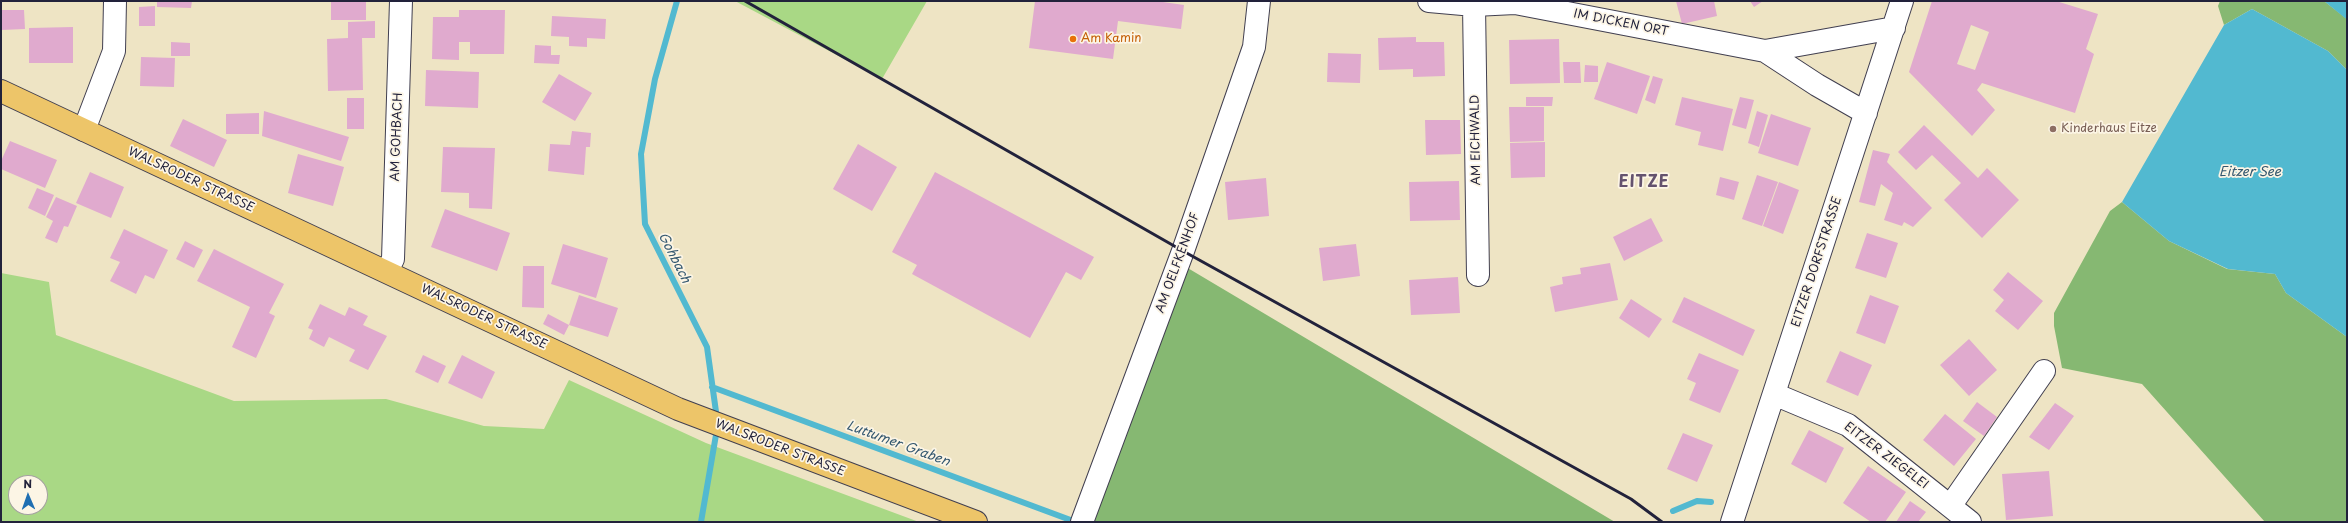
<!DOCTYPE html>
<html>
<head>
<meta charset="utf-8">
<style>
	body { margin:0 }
	#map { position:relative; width:2348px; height:523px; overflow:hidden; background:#eee4c4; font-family:"Playpen Sans",sans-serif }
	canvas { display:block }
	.frame { position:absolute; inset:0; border:2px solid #22223b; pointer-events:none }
	.north { position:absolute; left:8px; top:475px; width:40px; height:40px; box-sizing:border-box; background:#fcf5e5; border:1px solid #a5a1a1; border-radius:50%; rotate:358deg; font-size:11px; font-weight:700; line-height:16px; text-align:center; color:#22223b }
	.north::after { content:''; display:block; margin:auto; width:14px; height:18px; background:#1f6fb2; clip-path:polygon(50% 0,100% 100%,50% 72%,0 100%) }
</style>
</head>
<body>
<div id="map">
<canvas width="2348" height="523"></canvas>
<div class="frame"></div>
<div class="north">N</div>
</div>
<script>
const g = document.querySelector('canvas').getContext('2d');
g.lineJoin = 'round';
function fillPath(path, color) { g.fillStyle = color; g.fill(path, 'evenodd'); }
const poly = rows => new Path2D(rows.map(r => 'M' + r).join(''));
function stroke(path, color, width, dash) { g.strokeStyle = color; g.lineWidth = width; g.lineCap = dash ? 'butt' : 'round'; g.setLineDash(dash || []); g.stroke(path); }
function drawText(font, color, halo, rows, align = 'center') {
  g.font = font + ' "Playpen Sans",sans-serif'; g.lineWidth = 3.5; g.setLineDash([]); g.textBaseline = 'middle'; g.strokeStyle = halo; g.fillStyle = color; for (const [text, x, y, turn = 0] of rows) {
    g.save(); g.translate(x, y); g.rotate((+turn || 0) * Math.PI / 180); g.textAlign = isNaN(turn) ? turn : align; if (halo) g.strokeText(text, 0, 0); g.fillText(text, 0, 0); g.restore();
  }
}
fillPath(poly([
	[735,1,927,1,882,79],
	[1,273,49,282,56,335,234,401,386,399,484,426,544,429,569,380,706,443,919,522,1,522],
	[16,483,40,483,40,507,16,507]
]), '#a9d885');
fillPath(poly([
	[2220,1,2324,1,2347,19,2347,70,2328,51,2252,9,2224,25,2218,6],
	[2122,202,2169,241,2227,269,2275,274,2286,293,2347,337,2347,522,2265,522,2142,384,2062,368,2054,326,2054,313,2110,211],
	[1186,267,1615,522,1088,522]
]), '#86b872');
fillPath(poly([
	[2324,1,2347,1,2347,19,2345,18],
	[2252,9,2328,51,2347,70,2347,337,2286,293,2275,274,2228,269,2169,241,2122,202,2224,25]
]), '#52b9d0');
stroke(poly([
	[677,1,655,79,641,154,645,224,707,347,717,419],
	[712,387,1076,522],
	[1673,511,1697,501,1711,502],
	[701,522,717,429]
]), '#52b9d0', 6);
fillPath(poly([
	[157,1,192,1,191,8,157,7],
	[331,1,366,1,366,20,331,20],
	[1035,1,1156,1,1184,5,1181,29,1118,21,1113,59,1029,48],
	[1676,1,1714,1,1717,16,1682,24],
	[1750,1,1763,1,1754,7],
	[1932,1,2056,1,2098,14,2086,49,2094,54,2075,113,1982,83,1977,90,1995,110,1972,136,1909,72],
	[1971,25,1989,32,1975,70,1957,64],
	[155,6,155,26,139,26,139,7],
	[1,10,24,10,25,29,1,30],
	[459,10,505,10,504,54,470,54,470,42,459,42,459,60,432,59,433,17,459,17],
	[552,16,606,19,605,39,587,38,587,47,569,46,569,37,551,36],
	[375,21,375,38,362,38,363,90,328,91,327,39,348,38,348,22],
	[73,27,73,63,29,63,29,28],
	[1416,37,1416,42,1444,42,1445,76,1413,77,1413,69,1379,70,1378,38],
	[1559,39,1560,83,1510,84,1509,40],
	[171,42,190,43,190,56,171,56],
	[535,45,551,46,551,55,560,55,559,64,534,63],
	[1328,53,1361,54,1360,83,1327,82],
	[141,57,175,58,174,87,140,86],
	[1563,62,1580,62,1581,83,1564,83],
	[1607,62,1650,76,1637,114,1594,99],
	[1585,65,1598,66,1598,82,1584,82],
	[426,70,479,72,478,108,425,106],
	[559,74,592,93,575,121,542,102],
	[1653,76,1663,79,1655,104,1645,100],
	[1526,97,1553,97,1552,106,1526,106],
	[1682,97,1733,109,1723,151,1698,145,1701,132,1675,125],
	[1740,97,1754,100,1746,129,1732,125],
	[347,98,364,98,364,129,347,129],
	[1509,107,1544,107,1544,141,1510,142],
	[264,111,349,137,341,161,262,136],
	[1757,111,1768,115,1759,147,1748,143],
	[259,113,259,134,226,134,226,114],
	[1771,114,1811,128,1798,166,1758,153],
	[183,119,227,140,214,167,170,146],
	[1425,120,1460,120,1461,154,1426,155],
	[1924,125,1978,178,1987,168,2019,200,1982,238,1944,200,1961,183,1932,155,1916,170,1898,152],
	[572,131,591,133,590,147,586,147,584,175,548,171,550,144,570,145],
	[10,141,57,160,45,188,1,169,1,161],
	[1545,142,1545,177,1511,178,1510,143],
	[858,144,897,167,872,211,833,189],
	[443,147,495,148,492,209,469,208,469,193,441,192],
	[1873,150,1890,154,1887,162,1932,208,1913,227,1904,222,1902,226,1884,220,1893,193,1881,184,1875,206,1859,202],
	[298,154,344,167,333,206,288,193],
	[90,172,124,187,111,218,76,203],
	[935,172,1094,257,1081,280,1066,272,1030,338,912,274,917,265,892,252],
	[1757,175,1778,182,1762,226,1742,219],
	[1720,177,1739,182,1734,200,1716,195],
	[1266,178,1269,216,1228,220,1225,182],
	[1459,181,1460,220,1410,221,1409,182],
	[1779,182,1799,190,1783,234,1763,226],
	[37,188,54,195,45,216,28,208],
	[56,197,77,206,68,227,64,226,57,243,45,238,53,221,46,217],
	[445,209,510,233,497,271,431,247],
	[1651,218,1663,241,1624,261,1613,237],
	[124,229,168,250,154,279,145,275,136,294,110,281,120,262,110,258],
	[1867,233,1898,243,1886,278,1855,268],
	[185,241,203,250,194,268,176,259],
	[563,244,608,258,596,298,551,284],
	[1356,244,1360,276,1323,281,1319,248],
	[214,249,284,284,269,313,275,316,256,358,232,347,250,307,197,281],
	[1610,263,1618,300,1555,312,1550,287,1563,284,1562,277,1581,274,1580,268],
	[523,266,544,266,544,308,522,307],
	[2008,272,2043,301,2018,330,1995,311,2004,300,1993,290],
	[1458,277,1460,313,1411,315,1409,280],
	[579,295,618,308,608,337,569,325],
	[1870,295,1899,306,1885,344,1856,333],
	[1684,297,1755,330,1743,356,1672,322],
	[1631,299,1662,319,1649,338,1619,318],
	[320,304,345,316,349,307,368,316,363,325,387,336,368,370,349,361,355,350,329,337,324,347,309,339,313,330,308,328],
	[548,314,569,325,564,335,543,324],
	[1969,339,1997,370,1969,396,1940,365],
	[1840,351,1872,365,1858,396,1826,382],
	[1699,353,1739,370,1720,413,1689,400,1696,383,1687,379],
	[423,355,446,366,438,383,415,372],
	[462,355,495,372,482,399,448,383],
	[1977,402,1997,417,1984,436,1963,421],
	[2055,403,2074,416,2049,450,2029,437],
	[1945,414,1976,439,1954,466,1923,440],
	[1809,430,1844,448,1826,483,1791,464],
	[1683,433,1713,445,1697,482,1667,469],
	[1868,466,1906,492,1885,522,1871,522,1843,503],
	[2049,471,2053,516,2006,520,2002,474],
	[1910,501,1926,512,1918,522,1896,522]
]), '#e0aace');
const minor = poly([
	[1429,1,1474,5,1515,3,1765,51,1894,28],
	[1474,5,1478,275],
	[1765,51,1817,85,1866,113],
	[84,130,114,51,115,1],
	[387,271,393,259,401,1],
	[1774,394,1848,425,1970,522],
	[1951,505,2044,371],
	[1082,522,1183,251,1254,47,1259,1],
	[1732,522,1902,1]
]);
const major = poly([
	[1,91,678,409,976,522]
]);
stroke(minor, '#413f50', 24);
stroke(major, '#413f50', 24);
stroke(minor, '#fff', 22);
stroke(major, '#edc569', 22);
stroke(poly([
	[745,1,1183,251,1631,499,1662,522]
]), '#22223b', 3);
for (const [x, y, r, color] of [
	[1073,39,4,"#e8710a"],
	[2053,129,4,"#8d6e63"]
]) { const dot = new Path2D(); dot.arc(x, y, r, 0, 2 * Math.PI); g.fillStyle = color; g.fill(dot); stroke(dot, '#fcf5e5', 1.5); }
drawText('12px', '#22223b', '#fcf5e5', [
	["IM DICKEN ORT",1621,23,11],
	["AM GOHBACH",397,137,-88],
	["AM EICHWALD",1476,140,-91],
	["WALSRODER STRASSE",191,180,25],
	["EITZER DORFSTRASSE",1817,262,-72],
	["AM OELFKENHOF",1178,263,-70],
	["WALSRODER STRASSE",484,317,25],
	["WALSRODER STRASSE",780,448,21],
	["EITZER ZIEGELEI",1886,456,37]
]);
drawText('12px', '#c56008', '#fcf5e5', [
	["Am Kamin",1081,39]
], 'left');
drawText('12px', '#785e54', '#fcf5e5', [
	["Kinderhaus Eitze",2061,129]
], 'left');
drawText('italic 13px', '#33576f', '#fcf5e5', [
	["Eitzer See",2250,172],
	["Gohbach",674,258,63],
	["Luttumer Graben",898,444,20]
]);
g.letterSpacing = '1px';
drawText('bold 16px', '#64526e', '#fcf5e5', [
	["EITZE",1644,183]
]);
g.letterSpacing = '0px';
</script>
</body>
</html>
